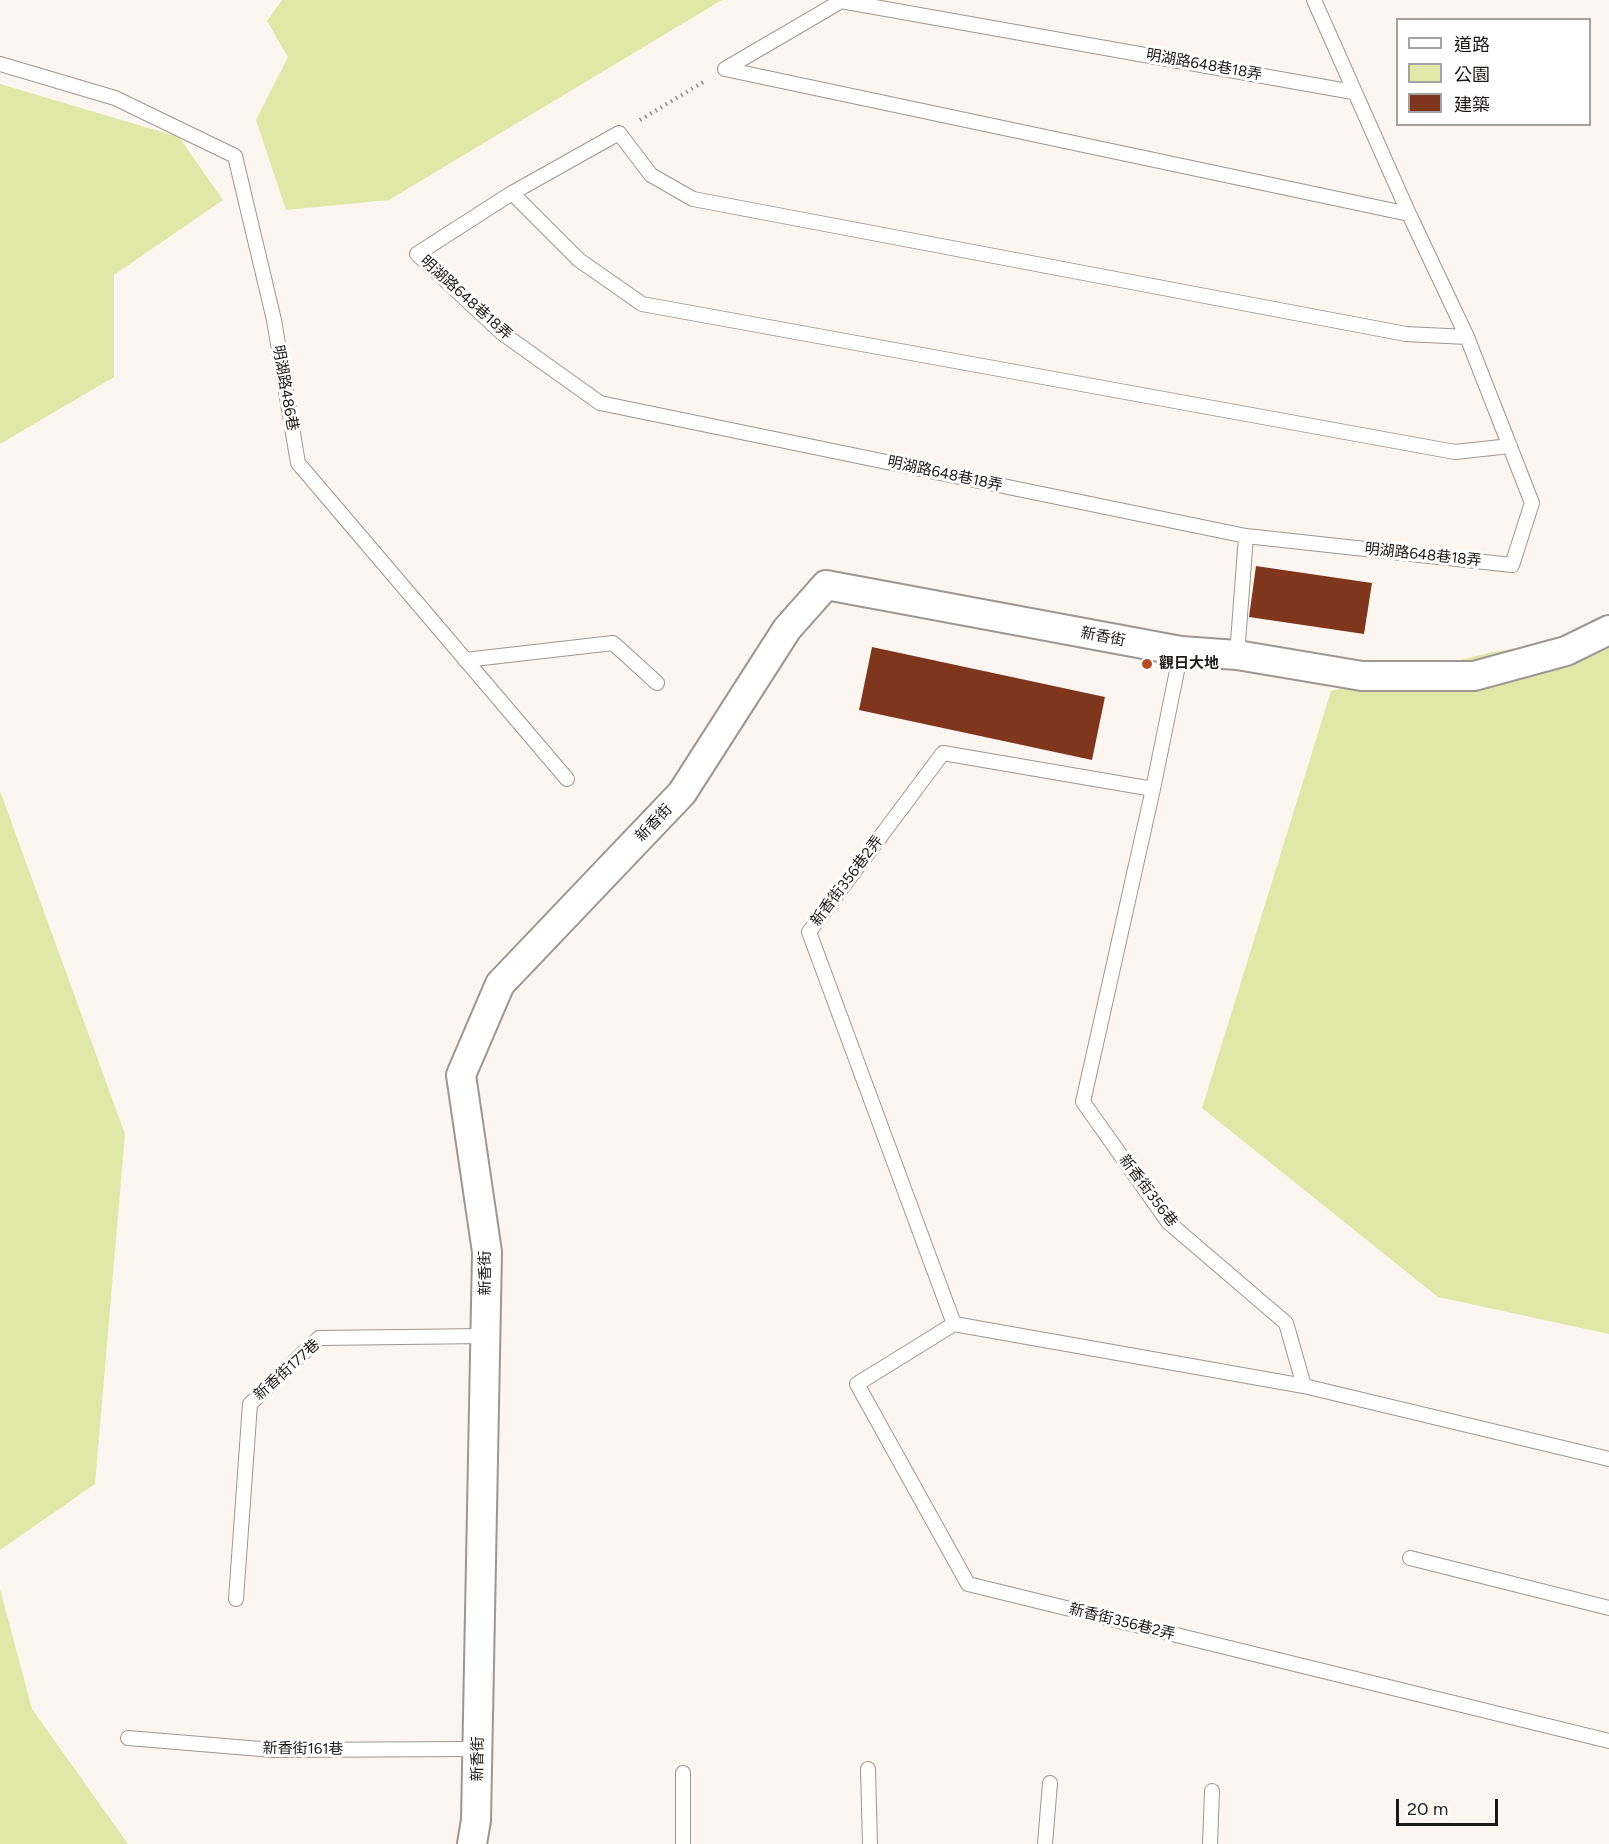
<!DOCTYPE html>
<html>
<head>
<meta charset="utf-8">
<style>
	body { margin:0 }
	#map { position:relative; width:1609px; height:1844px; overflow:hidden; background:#fdf6f0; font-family:Figtree,"Noto Sans TC",sans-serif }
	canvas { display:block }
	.legend { position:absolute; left:1396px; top:18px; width:195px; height:108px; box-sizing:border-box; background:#fff; border:2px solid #a4a3a2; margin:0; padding:8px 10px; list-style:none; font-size:18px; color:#1b1817 }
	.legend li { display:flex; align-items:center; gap:12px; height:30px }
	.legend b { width:30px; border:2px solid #a4a3a2 }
	.scale { position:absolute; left:1396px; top:1799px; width:102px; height:27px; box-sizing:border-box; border:3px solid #1b1817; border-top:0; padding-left:8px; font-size:18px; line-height:21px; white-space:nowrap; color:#1b1817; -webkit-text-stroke:4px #fff; paint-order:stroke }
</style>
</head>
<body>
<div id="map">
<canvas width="1609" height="1844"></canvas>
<ul class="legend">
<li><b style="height:8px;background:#fff"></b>道路</li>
<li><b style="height:16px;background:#e0e8a8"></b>公園</li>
<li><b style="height:16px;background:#80361c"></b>建築</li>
</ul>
<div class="scale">20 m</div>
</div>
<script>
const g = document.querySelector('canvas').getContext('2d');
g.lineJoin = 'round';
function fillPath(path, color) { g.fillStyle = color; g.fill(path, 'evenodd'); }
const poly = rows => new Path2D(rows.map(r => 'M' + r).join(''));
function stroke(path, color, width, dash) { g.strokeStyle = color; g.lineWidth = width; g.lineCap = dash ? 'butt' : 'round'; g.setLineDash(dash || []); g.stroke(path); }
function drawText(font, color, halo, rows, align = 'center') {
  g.font = font + ' Figtree,"Noto Sans TC",sans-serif'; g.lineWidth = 6; g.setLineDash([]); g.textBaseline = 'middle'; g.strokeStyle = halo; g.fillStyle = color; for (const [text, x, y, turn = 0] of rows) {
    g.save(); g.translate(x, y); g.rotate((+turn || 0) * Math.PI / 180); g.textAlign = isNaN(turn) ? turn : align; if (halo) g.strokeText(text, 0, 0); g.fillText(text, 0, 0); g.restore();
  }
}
fillPath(poly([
	[282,0,722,0,389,200,286,210,256,120,288,57,267,21],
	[0,84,179,137,223,200,114,275,114,377,0,444],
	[1609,633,1609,1334,1438,1297,1202,1108,1331,691,1493,652],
	[0,791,125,1134,95,1484,0,1550],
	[0,1589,32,1709,128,1844,0,1844]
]), '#e0e8a8');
fillPath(poly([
	[1256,566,1372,583,1364,634,1249,617],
	[872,647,1105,697,1092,760,859,710]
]), '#80361c');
const service = poly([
	[1314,0,1409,214,1467,337,1532,503,1512,565,1246,536,600,403,502,333,417,254,512,193,619,133,651,175,693,199,1406,334,1467,337],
	[841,1,1353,92],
	[0,64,115,98,235,156,274,320,298,463,567,779],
	[725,69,1409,214],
	[725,69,843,0],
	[512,193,579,260,642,304,1455,452,1510,446],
	[1181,651,1153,789,1083,1102,1168,1222,1286,1323,1304,1386,1609,1459],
	[1237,655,1246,536],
	[465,660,613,643,657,683],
	[954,1324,809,932,943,753,1153,789],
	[1304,1386,954,1324,857,1384,968,1584,1609,1741],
	[1410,1558,1609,1608],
	[236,1599,250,1404,319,1338,485,1336],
	[128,1738,273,1750,478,1749],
	[868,1769,870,1844],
	[683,1844,683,1773],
	[1045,1844,1050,1783],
	[1210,1844,1212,1791]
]);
const minor = poly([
	[472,1844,476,1820,487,1252,461,1075,500,984,682,793,787,629,826,585,1181,651,1237,655,1362,676,1474,676,1566,651,1609,630]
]);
stroke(service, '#9d9692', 16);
stroke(minor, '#9d9692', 32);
stroke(poly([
	[640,120,705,81]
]), '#8d8884', 4, [1.5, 4.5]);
stroke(service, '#fff', 14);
stroke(minor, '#fff', 28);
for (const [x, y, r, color] of [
	[1147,664,6,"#b44d26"]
]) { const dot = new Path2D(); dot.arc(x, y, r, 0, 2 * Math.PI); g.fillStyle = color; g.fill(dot); stroke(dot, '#fff', 2); }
drawText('15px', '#1b1817', '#fff', [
	["明湖路648巷18弄",1204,65,10],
	["明湖路648巷18弄",466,298,42],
	["明湖路486巷",285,388,80],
	["明湖路648巷18弄",945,474,12],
	["明湖路648巷18弄",1423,555,6],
	["新香街",1103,637,11],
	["新香街",654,823,-46],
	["新香街356巷2弄",847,881,-53],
	["新香街356巷",1148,1191,53],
	["新香街",486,1273,-90],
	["新香街177巷",287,1370,-42],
	["新香街356巷2弄",1122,1622,14],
	["新香街161巷",303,1749,1],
	["新香街",478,1759,-89]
]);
drawText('bold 15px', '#1b1817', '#fff', [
	["觀日大地",1159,664]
], 'left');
</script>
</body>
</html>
